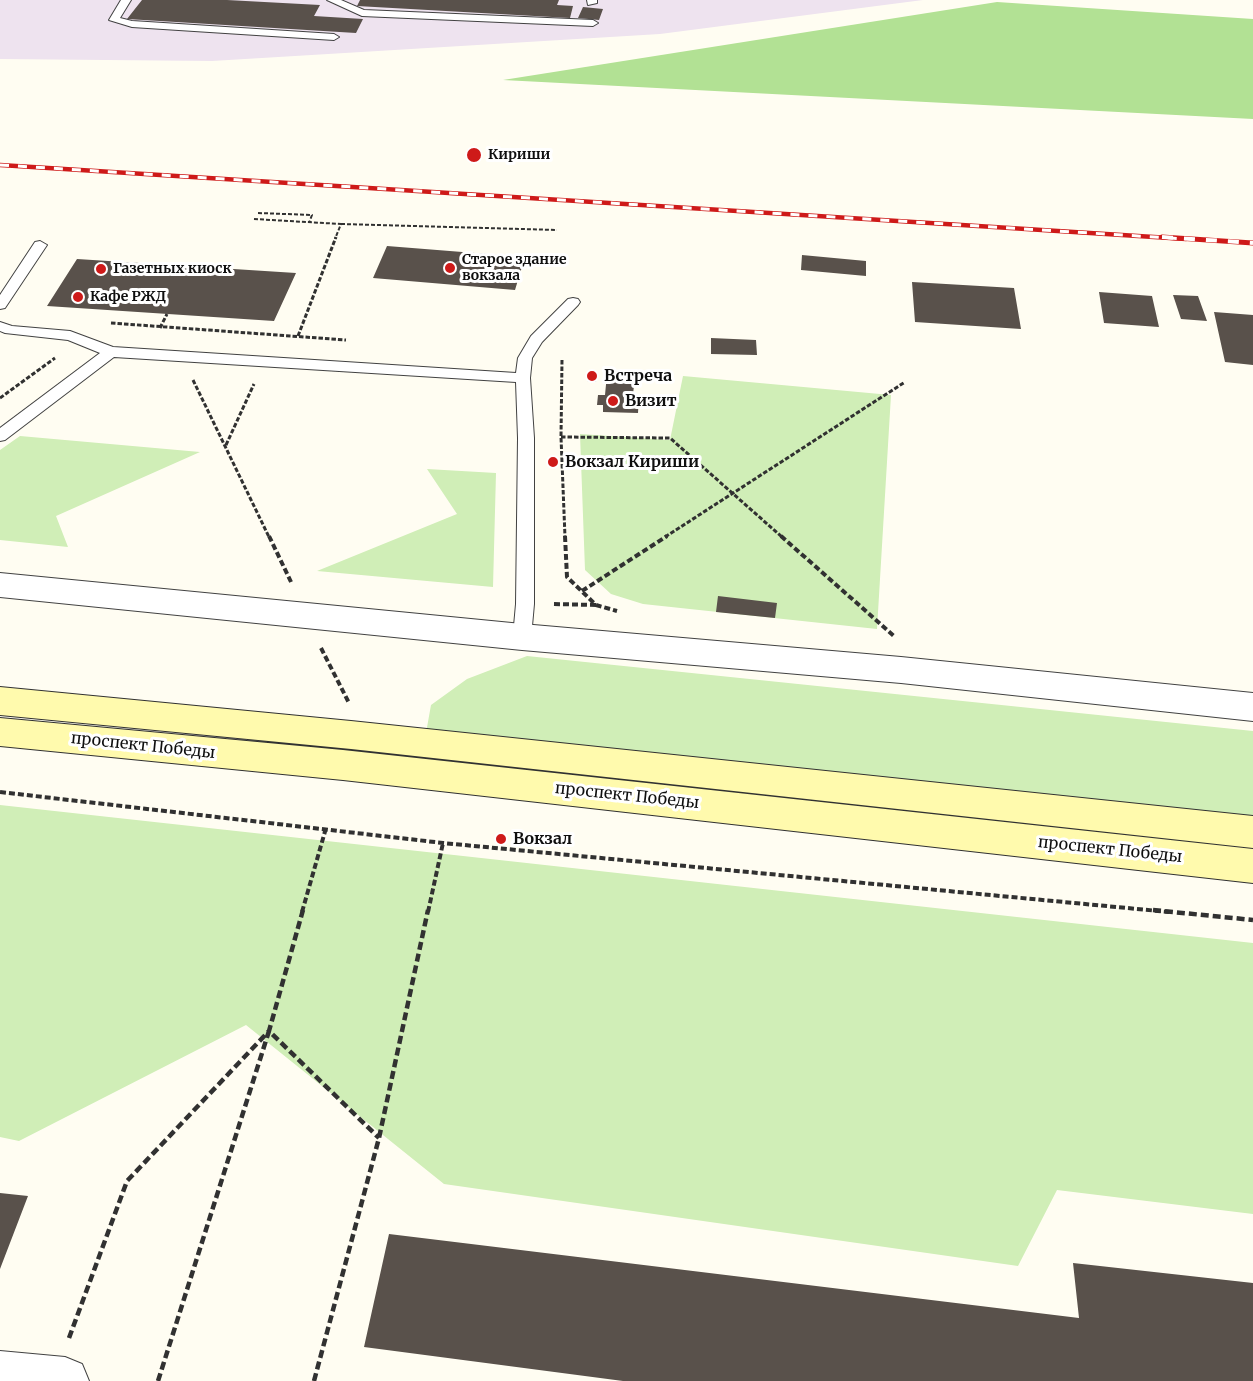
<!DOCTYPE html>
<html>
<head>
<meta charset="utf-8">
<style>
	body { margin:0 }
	canvas { display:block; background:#fffdf2 }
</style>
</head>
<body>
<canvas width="1253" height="1381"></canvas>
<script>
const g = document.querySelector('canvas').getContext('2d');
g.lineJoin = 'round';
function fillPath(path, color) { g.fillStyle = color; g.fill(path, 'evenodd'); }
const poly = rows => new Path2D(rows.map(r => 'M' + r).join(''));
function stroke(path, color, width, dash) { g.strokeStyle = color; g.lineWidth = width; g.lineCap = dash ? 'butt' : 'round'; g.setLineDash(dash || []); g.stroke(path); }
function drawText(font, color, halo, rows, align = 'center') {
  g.font = font + ' Merriweather,serif'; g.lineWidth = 6; g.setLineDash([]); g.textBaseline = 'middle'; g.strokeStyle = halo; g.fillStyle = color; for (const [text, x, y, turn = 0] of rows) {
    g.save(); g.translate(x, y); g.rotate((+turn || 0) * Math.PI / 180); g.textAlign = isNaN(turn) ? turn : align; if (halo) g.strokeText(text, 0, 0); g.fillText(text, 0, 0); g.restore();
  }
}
fillPath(poly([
	[0,0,923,0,660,34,212,61,0,59]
]), '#eee3ef');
fillPath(poly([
	[683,376,891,395,877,629,643,604,611,594,585,570,580,434,670,440],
	[20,436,200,452,56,516,68,547,0,540,0,450],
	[427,469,496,473,493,587,317,571,457,514],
	[527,656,1253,731,1253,816,426,733,431,705,467,679],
	[0,805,1253,943,1253,1214,1057,1190,1018,1266,444,1184,246,1025,19,1141,0,1137]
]), '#d0eeb7');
fillPath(poly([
	[997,2,1253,19,1253,119,503,80]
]), '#b2e194');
fillPath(poly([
	[142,0,227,0,320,5,314,16,363,19,356,33,127,19],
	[360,0,559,0,557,5,573,6,570,18,357,6],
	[583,7,603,9,599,20,578,18],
	[387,246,525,257,515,290,373,278],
	[802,255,866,261,866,276,801,270],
	[77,259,296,273,274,321,47,306],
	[912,282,1014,288,1021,329,915,322],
	[1099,292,1152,296,1159,327,1104,323],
	[1173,295,1198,296,1207,321,1181,319],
	[1214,312,1253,315,1253,365,1225,362],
	[711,338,756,340,757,355,711,354],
	[588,371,597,371,596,382,587,381],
	[607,374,635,375,633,395,639,395,638,413,603,412,603,405,597,405,598,395,605,395],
	[718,596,777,603,775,618,716,612],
	[0,1193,28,1196,0,1269],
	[389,1234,1079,1318,1073,1263,1253,1283,1253,1381,623,1381,364,1347]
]), '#59514b');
const lane = poly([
	[121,0,131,0,120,18,132,21,334,34,339,37,334,40,132,27,109,20,121,0],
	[327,0,341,0,364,10,593,20,598,23,593,26,362,16,327,0],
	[587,0,597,0,597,3,588,5,587,0],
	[40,241,47,245,5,308,0,309,0,295,35,242,40,241],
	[573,298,578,299,580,302,578,305,542,342,532,358,530,378,534,438,534,604,531,637,528,642,522,644,516,642,513,637,516,604,518,438,516,382,114,357,5,440,0,441,0,428,100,353,68,340,5,333,0,331,0,322,12,326,70,331,113,347,516,373,518,358,531,336,568,299,573,298]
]);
const street = poly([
	[0,573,522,624,901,657,1253,693,1253,721,901,683,522,650,0,597,0,573],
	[0,1351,65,1357,82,1364,89,1381,0,1381,0,1351]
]);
const secondary = poly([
	[0,687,351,721,1253,816,1253,848,351,749,0,715,0,687],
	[0,718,343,750,1253,849,1253,883,343,780,0,746,0,718]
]);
stroke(lane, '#424242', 2);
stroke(street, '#424242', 2);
stroke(secondary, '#313131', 2);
stroke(poly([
	[258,213,312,215,309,223],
	[254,219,341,224,335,239],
	[341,224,557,230]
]), '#313131', 2, [4, 2]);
stroke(poly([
	[111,323,346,340],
	[160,328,167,314],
	[298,336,336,237],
	[562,360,561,437,565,537],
	[193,380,269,537],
	[0,398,55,358],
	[561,437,670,438,782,537],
	[226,445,254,384],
	[665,537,905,382]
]), '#313131', 3, [4.5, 2]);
stroke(poly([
	[269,536,292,584],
	[565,536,567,577,596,605,617,611],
	[781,536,894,636],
	[582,591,667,536],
	[554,604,596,605],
	[321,648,349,703],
	[0,792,443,843,1169,912],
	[302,912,326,828],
	[428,912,443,843]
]), '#313131', 4, [6, 3]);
stroke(poly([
	[1153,910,1253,920],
	[69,1338,127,1181,269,1031,303,910],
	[158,1381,269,1031,379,1138],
	[314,1381,379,1138,428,910]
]), '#313131', 4.5, [8, 4]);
fillPath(lane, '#fff');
fillPath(street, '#fff');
fillPath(secondary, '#fffaad');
const railFar1 = poly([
	[0,165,1186,239]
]);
const rail = poly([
	[1162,237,1253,243]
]);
stroke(railFar1, '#ce1a19', 4.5);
stroke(rail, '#ce1a19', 5);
stroke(railFar1, '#fff', 3, [9]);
stroke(rail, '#fff', 4, [11]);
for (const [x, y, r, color] of [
	[474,155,8,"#ce1a19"],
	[450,268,6,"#ce1a19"],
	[101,269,6,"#ce1a19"],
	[78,297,6,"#ce1a19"],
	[592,376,6,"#ce1a19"],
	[613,401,6,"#ce1a19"],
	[553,462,6,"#ce1a19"],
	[501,839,6,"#ce1a19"]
]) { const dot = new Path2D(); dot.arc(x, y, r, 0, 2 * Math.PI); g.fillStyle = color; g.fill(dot); stroke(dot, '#fff', 2); }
drawText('bold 14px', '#0f0f0f', '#fff', [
	["Кириши",488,155],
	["Старое здание",462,260],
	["вокзала",462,276],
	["Газетных киоск",113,269],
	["Кафе РЖД",90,297]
], 'left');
drawText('bold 16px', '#0f0f0f', '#fff', [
	["Встреча",604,376],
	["Визит",625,401],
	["Вокзал Кириши",565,462],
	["Вокзал",513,839]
], 'left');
drawText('16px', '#0f0f0f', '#fff', [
	["проспект Победы",143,746,6],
	["проспект Победы",627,796,6],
	["проспект Победы",1110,850,6]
]);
</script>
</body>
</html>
